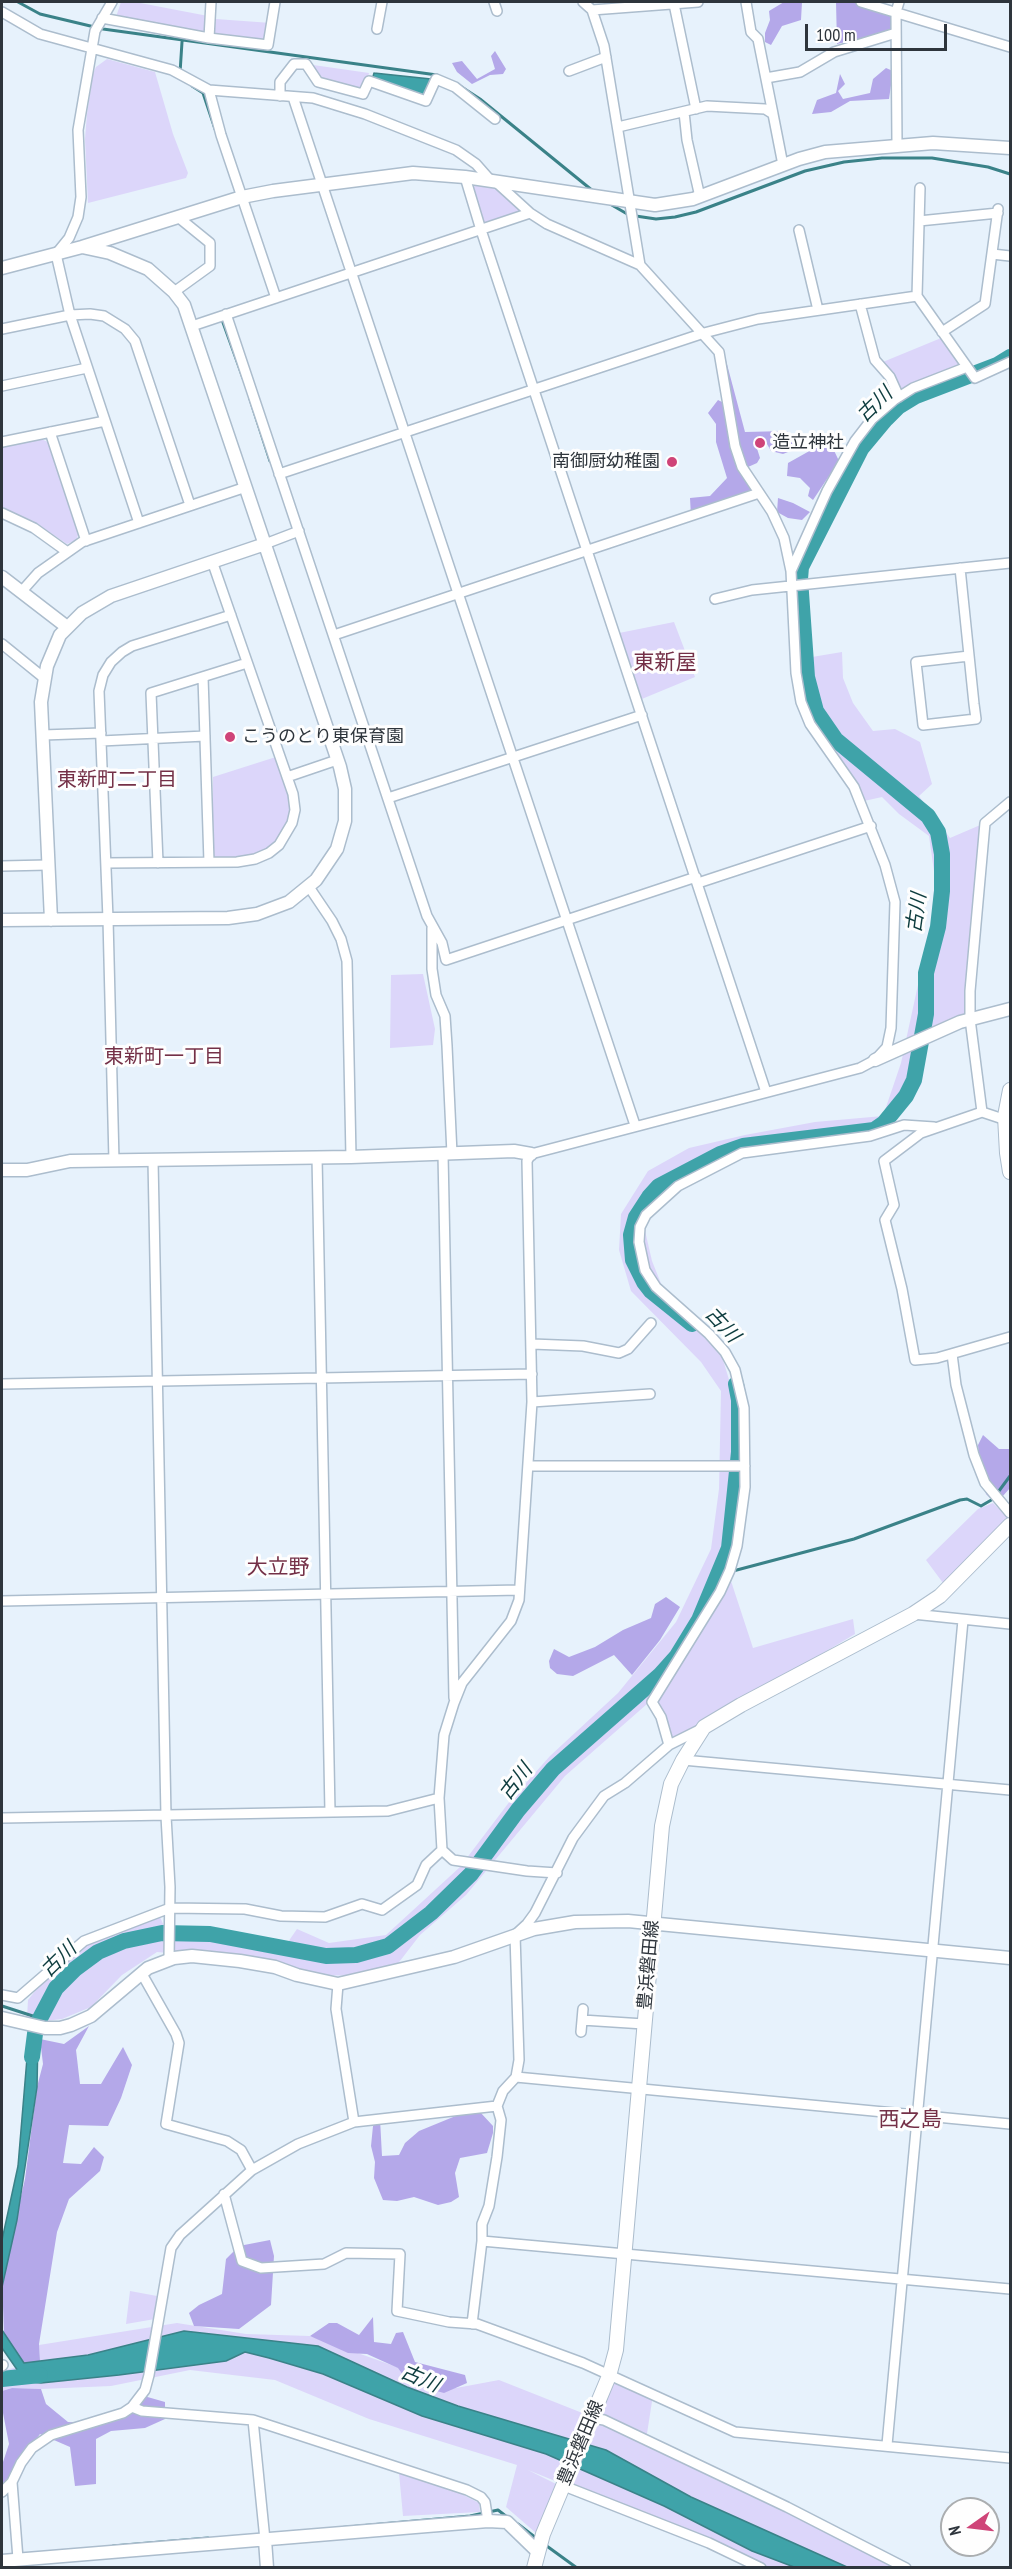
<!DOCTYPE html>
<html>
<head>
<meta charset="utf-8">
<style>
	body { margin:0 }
	#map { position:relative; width:1012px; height:2569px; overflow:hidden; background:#e7f2fc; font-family:"PT Sans Narrow",sans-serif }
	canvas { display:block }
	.frame { position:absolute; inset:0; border:3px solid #2e353c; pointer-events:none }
	.north { position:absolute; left:940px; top:2497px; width:60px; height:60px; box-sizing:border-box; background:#fefefe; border:2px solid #abaeb0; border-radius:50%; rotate:256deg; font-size:16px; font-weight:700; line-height:24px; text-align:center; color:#2e353c }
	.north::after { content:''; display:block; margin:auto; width:21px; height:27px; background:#cf4478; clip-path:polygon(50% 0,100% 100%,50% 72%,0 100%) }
	.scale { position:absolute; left:805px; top:24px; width:142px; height:27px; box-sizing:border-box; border:3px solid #2e353c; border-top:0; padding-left:8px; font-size:18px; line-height:21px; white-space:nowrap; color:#2e353c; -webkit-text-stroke:4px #fefefe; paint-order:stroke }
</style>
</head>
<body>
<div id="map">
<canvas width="1012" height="2569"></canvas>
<div class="frame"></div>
<div class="north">N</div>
<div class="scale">100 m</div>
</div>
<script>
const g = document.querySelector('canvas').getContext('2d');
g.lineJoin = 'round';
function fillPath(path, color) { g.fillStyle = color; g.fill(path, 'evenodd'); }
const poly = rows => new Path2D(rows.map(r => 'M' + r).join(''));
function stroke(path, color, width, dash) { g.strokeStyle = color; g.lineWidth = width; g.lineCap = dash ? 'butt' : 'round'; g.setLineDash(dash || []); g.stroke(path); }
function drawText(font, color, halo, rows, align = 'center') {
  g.font = font + ' "PT Sans Narrow","Noto Sans JP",sans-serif'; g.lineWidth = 6; g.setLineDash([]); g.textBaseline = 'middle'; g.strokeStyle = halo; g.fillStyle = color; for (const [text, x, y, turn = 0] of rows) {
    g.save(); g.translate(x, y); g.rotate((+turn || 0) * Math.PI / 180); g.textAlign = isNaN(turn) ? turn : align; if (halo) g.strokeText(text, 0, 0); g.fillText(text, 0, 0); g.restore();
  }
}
fillPath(poly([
	[121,2,135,2,208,16,204,33,116,17],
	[216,19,271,23,268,45,212,34],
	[107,59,155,72,173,134,188,173,186,178,88,203,85,139,87,114,93,74,96,67],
	[306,64,369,73,363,94,318,82],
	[465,177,496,182,526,214,481,230],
	[946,336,962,369,899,397,878,364],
	[41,439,48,442,79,533,76,540,67,544,33,521,2,508,2,447],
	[808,584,812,657,842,652,843,678,853,703,873,731,895,729,920,742,932,784,919,796,950,838,985,823,970,1019,929,1035,921,1085,889,1130,742,1153,688,1181,643,1222,652,1261,666,1296,721,1353,739,1413,740,1519,723,1585,719,1576,712,1605,674,1668,731,1581,753,1648,853,1619,855,1634,669,1745,655,1697,565,1776,466,1895,420,1935,393,1970,366,1976,315,1975,284,1963,157,1952,122,1975,91,2007,62,2019,45,2021,27,2018,28,2000,54,1967,81,1945,159,1915,165,1928,288,1942,297,1929,329,1943,386,1935,460,1867,510,1801,550,1756,618,1693,676,1622,711,1549,719,1489,721,1391,701,1362,631,1291,619,1250,621,1214,648,1171,689,1148,745,1135,815,1122,883,1116,901,1063,931,925,935,878,929,836,899,814,882,797,864,801,828,748,800,698,792,585],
	[674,622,695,677,637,701,619,633],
	[279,756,287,777,292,823,287,834,257,858,212,862,213,777],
	[423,974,435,1029,433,1045,390,1048,391,975],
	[993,1503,1010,1520,981,1551,943,1583,926,1560,978,1509],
	[130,2291,157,2296,155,2319,126,2324],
	[177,2323,246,2334,310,2336,456,2388,499,2380,595,2418,613,2377,653,2395,646,2440,906,2567,751,2567,718,2547,528,2470,556,2484,536,2533,506,2507,517,2465,369,2419,275,2380,190,2370,111,2386,41,2389,12,2388,2,2391,2,2371,40,2361,39,2345],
	[399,2473,450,2488,479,2503,480,2512,403,2516]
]), '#dcd6fa');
fillPath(poly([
	[784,2,802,2,801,20,782,26,771,45,765,42,765,33,770,20,769,11],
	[836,2,851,2,893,11,893,31,837,44],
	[495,51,506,69,503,74,490,75,472,84,457,72,452,63,462,61,477,79,495,69,491,56],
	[886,68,893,71,889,99,850,101,831,112,812,114,817,100,836,93,840,74,845,84,838,91,843,99,870,93,873,79],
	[724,353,745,432,786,431,797,437,797,441,793,450,783,454,771,451,763,437,754,439,760,458,757,463,748,467,740,463,744,479,755,494,691,516,690,498,710,496,727,478,716,442,716,424,708,413,718,400,724,403,726,426,731,445],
	[829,440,839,461,813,500,808,496,810,488,800,478,787,476,788,463],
	[778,498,793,503,810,512,802,520,788,518,777,512],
	[983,1435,999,1449,1010,1449,1010,1488,1002,1497,990,1498,986,1494,980,1470,978,1445],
	[666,1597,680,1607,660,1640,632,1675,614,1655,573,1676,557,1674,550,1668,549,1661,554,1649,569,1657,595,1647,623,1630,651,1618,655,1604],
	[89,2026,76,2050,80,2084,101,2084,123,2047,132,2065,121,2098,108,2126,69,2125,63,2163,81,2164,94,2147,104,2157,100,2171,69,2199,57,2232,39,2344,40,2361,24,2363,4,2334,2,2278,25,2179,37,2087,43,2064,40,2039,64,2044],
	[480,2112,493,2126,493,2133,487,2153,460,2158,455,2173,459,2197,451,2202,438,2205,414,2197,397,2201,383,2200,374,2178,375,2162,371,2146,373,2126,380,2119,382,2156,399,2155,405,2143,419,2131,458,2115],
	[270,2240,274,2256,271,2305,239,2329,194,2326,189,2313,199,2305,222,2294,226,2259,239,2246],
	[373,2317,374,2342,391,2344,396,2333,403,2332,415,2362,465,2375,467,2383,444,2393,418,2386,408,2382,398,2368,367,2354,348,2353,310,2336,329,2323,337,2323,359,2335],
	[12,2388,41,2389,46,2404,68,2422,90,2423,127,2411,144,2396,165,2402,165,2419,145,2428,111,2431,96,2439,96,2484,75,2486,70,2447,40,2434,2,2486,2,2465,9,2444,3,2413,2,2413,2,2391]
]), '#b4a8e9');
const water = poly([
	[374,73,431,79,423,96,372,80,374,73],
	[29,2034,38,2037,37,2087,17,2220,2,2287,2,2240,18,2166,29,2034],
	[2,2330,24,2363,88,2355,184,2331,318,2346,407,2387,458,2406,606,2450,691,2497,847,2567,794,2567,752,2551,664,2506,546,2454,422,2416,323,2374,269,2358,245,2352,226,2361,119,2375,41,2383,18,2381,18,2371,2,2348,2,2330]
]);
fillPath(water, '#3fa3a9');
stroke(water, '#3a8288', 1.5);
stroke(poly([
	[18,2,40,14,103,29,437,75],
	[180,73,182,42],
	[457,84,480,99,593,191],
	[192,86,203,93,215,129],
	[610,204,629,215,656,219,675,217,696,212,805,171,844,162,882,158,932,158,988,167,1010,174],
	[221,317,243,378],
	[250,399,270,461],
	[733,1571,854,1539,960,1500,967,1499,981,1506,993,1499,1010,1476],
	[720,1574,727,1572],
	[2,2006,39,2018],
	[518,2524,536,2538],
	[337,2528,470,2516,498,2510,507,2517],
	[544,2544,577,2568],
	[113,2546,208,2538]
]), '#3a8288', 3);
stroke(poly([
	[692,1324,651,1291,644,1282,633,1260,631,1235,636,1217,649,1197,659,1186,720,1154,743,1146,874,1130,884,1123,906,1096,914,1080,926,1014,926,973,938,927,942,891,942,854,938,832,928,816,836,740,816,711,807,677,800,579,801,567,861,449,886,419,898,407,916,396,997,365,1010,357],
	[32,2057,36,2026,56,1988,75,1969,98,1952,124,1941,162,1933,210,1934,326,1956,356,1955,388,1946,431,1913,471,1874,518,1810,553,1769,660,1675,677,1656,699,1620,729,1548,739,1452,739,1400,736,1384],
	[2,2379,40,2375]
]), '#3fa3a9', 16);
const minor = poly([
	[112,2,95,31,78,130,81,197,78,217,69,238,56,254,70,315,139,523],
	[494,2,497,11],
	[746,2,751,32,758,39,773,114],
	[861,2,1010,47],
	[674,4,696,109],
	[592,10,698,2],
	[2,12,40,34,172,70,209,90,313,98,365,114,456,150,476,164,491,181],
	[102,18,209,38,268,45,275,2],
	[377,29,382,2],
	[209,38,211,2],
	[569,71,606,57],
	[766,78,800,72,834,52,896,33],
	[209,90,221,135,276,298],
	[280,96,280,82,294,64,306,64,318,82,363,94,369,81,426,101,436,79,455,87,495,119],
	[293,97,635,1125],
	[684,112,687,140,700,197],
	[618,127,707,106,765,109,773,114,783,165],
	[897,145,896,12,899,2],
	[465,177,481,230,766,1092],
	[496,182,530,213,547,224,640,265],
	[920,188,917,296,975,378,1010,362],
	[919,221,998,213],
	[799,230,818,310],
	[992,254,1010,256],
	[174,292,210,266,210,243,178,217],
	[860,304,875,360,890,377,899,397],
	[226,314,427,916,442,943,446,960,696,877],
	[192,326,530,213],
	[2,329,70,315,90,314,104,316,125,329,135,341,190,505],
	[942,332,985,304,998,209],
	[2,386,87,368],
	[50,432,86,541],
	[2,442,105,421],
	[279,474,704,333,758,319,917,296],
	[2,513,34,528,66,551],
	[265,544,299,531],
	[960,568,974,704,976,719,923,725,916,662,969,656],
	[791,571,827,491,855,441,872,419,894,400,913,388,967,367],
	[22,591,38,573,82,542,246,487],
	[715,599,752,590,1010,563],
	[334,635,759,493],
	[2,644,44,678],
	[203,677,209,862],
	[43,735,101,733],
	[101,741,205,736],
	[287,777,337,760],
	[388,798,642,715],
	[106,863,237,862,255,859,269,853,279,845,292,823,295,810,293,794,212,561],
	[158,863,151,693,247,663],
	[2,866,48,865],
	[698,883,871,826],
	[309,887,332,921,341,939,347,961,351,1157],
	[432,928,432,969,436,995,445,1016,447,1046,452,1154],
	[982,1112,921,1133,884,1161,894,1205,885,1220,902,1289,915,1360,937,1358,1010,1337],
	[1006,1120,982,1112,970,1019,970,991,985,823,1010,802],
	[443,1154,454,1698],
	[317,1157,330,1812],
	[153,1160,166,1816,170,1887,169,1959],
	[114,1161,108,919,99,691,103,675,111,662,122,652,132,646,231,615],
	[532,1344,583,1346,619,1353,628,1349,651,1323],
	[952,1354,956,1385,974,1455,985,1483,1010,1513],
	[2,1384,532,1374],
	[532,1402,650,1394],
	[528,1466,745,1466],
	[2,1601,519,1590],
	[913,1614,1010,1624],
	[669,1745,661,1717,652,1702,720,1592,730,1570,737,1546,745,1487,744,1408,735,1370,725,1352,709,1334,656,1287,645,1270,639,1242,640,1227,646,1215,678,1186,742,1153,870,1136,904,1125,934,1127],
	[683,1760,1010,1790],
	[2,1818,388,1811,439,1798],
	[557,1873,527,1871,453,1860,442,1850,439,1798,444,1735,454,1703,462,1683,511,1621,519,1600,532,1402,527,1161,531,1154,860,1068,875,1060,887,1047,891,1028,895,902,885,865,854,787,810,724,801,702,796,673,791,571,784,538,772,512,742,467,735,446,719,352,640,265,604,46,592,10,583,2],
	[142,1974,176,2034,179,2043,166,2124,227,2141,241,2150,252,2170],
	[338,1984,336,2009,354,2122],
	[2,1995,18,1998,84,1941,170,1908,245,1909,281,1916,325,1917,362,1904,382,1910,417,1885,426,1865,442,1850],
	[582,2020,644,2024],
	[581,2032,583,2009],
	[516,2077,1010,2124],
	[224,2194,242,2261,261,2268,324,2264,346,2253,400,2254,397,2311,449,2322,477,2324,583,2363,735,2432,1010,2458],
	[482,2241,1010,2289],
	[472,2324,482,2241,482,2224,489,2206,497,2157,501,2120,497,2106,503,2091,516,2077,519,2060,515,1935,527,1924,535,1913,573,1838,604,1796,625,1783,669,1745,703,1728],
	[2,2366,3,2365],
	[132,2407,142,2411,253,2420,467,2490,481,2497,485,2502,488,2521],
	[592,2418,604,2420,787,2507,906,2568],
	[253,2420,265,2540],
	[887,2445,963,1620],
	[12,2482,18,2559],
	[564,2486,709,2543,761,2568],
	[2,2492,12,2482,21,2463,32,2448,51,2435,123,2413,132,2407,145,2390,149,2375,171,2248,180,2235,252,2170,298,2144,354,2122,497,2106]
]);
const tertiary = poly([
	[2,268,82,247,242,197,273,191,413,173,465,177,655,205,693,199,799,159,825,152,933,143,1010,148],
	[2,577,67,627],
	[2,920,228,918,257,914,289,902,316,880,337,849,345,821,345,789,340,767,184,305,174,292,148,269,110,253,82,247],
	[51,920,41,702,47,666,60,635,82,613,111,596,265,544],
	[875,1060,960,1022,1010,1009],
	[2,1170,27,1170,70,1161,351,1157,514,1151,531,1154],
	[2,2018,45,2028,60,2028,71,2025,91,2016,148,1968,174,1958,192,1956,240,1961,275,1967,297,1975,338,1984,454,1957,534,1929,575,1922,628,1921,1010,1958],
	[265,2540,267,2568],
	[2,2561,488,2521,507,2522,538,2552]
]);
const secondary = poly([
	[1010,1090,1005,1116,1007,1153,1010,1172],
	[534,2568,543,2534,609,2376,616,2350,662,1826,671,1784,683,1760,704,1727,741,1705,913,1614,940,1596,1010,1525]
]);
stroke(minor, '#acbdcd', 12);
stroke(tertiary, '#acbdcd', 15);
stroke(secondary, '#acbdcd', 16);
stroke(minor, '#fff', 9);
stroke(tertiary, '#fff', 12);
stroke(secondary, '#fff', 14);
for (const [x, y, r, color] of [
	[760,443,6,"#cf4478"],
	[672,462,6,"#cf4478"],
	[230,737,6,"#cf4478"]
]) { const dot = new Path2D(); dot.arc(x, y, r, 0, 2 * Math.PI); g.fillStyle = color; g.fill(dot); stroke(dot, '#fefefe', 2); }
drawText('18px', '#2e353c', '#fefefe', [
	["造立神社",772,443],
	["南御厨幼稚園",660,462,"right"],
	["こうのとり東保育園",242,737]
], 'left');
drawText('18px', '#2e353c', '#fefefe', [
	["豊浜磐田線",649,1965,-85],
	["豊浜磐田線",581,2443,-67]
]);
drawText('italic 20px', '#0d3c3e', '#fefefe', [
	["古川",875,405,-44],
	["古川",917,913,-82],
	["古川",722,1325,47],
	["古川",516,1782,-52],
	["古川",59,1960,-44],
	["古川",420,2379,23]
]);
drawText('20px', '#743047', '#fefefe', [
	["東新町二丁目",117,780],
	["東新町一丁目",164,1057]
]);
drawText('21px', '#743047', '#fefefe', [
	["東新屋",665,663],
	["大立野",278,1568],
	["西之島",910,2120]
]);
</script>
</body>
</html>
